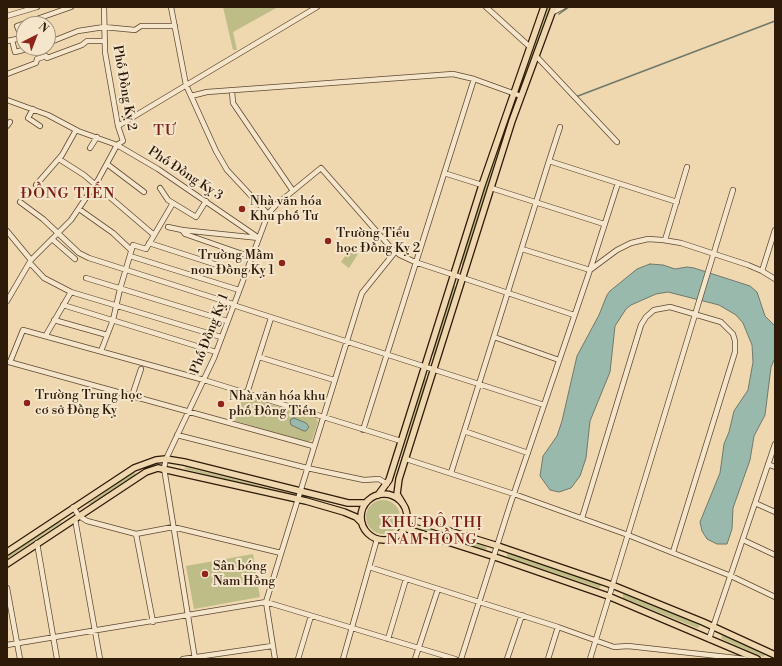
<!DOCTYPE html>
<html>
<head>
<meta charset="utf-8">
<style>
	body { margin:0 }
	#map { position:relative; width:782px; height:666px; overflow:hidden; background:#efd7af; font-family:"Libre Bodoni",serif }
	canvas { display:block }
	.frame { position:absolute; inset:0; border:8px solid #2d1a09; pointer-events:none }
	.north { position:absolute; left:16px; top:16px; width:40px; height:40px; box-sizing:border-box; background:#f5e5cb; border:1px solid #a5947d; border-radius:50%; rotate:42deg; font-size:11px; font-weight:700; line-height:16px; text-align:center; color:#2d1a09 }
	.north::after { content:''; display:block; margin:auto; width:14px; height:18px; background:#8f2418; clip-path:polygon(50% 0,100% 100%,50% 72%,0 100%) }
</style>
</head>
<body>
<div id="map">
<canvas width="782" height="666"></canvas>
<div class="frame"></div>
<div class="north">N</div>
</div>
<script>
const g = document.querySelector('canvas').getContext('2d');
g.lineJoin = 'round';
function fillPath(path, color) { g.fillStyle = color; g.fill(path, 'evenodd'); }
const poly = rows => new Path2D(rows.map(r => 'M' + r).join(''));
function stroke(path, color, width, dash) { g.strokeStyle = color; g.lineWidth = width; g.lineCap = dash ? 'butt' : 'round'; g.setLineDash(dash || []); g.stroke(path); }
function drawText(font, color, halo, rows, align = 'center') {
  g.font = font + ' "Libre Bodoni",serif'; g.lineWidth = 4; g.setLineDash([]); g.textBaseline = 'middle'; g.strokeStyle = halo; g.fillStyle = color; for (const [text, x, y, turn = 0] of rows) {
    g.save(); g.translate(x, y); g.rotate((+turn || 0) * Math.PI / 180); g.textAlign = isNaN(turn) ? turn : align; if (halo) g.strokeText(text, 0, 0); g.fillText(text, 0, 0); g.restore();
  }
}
fillPath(poly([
	[223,7,278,7,233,32,237,50,233,50],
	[548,7,551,7,545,25,525,74,524,72],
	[510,112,464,264,462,265,461,263,492,164],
	[350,249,358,254,349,268,341,262],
	[455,286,456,287,434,356,432,354,453,287],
	[425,378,427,380,397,477,395,479],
	[243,396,316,418,318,422,312,440,308,442,235,421],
	[185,467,285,492,287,495,185,469],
	[133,472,136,473,134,476,91,504,88,504],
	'366 517a17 17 0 1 1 34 0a17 17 0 1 1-34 0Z',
	[59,522,62,522,7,559,7,555],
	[422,526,484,545,487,548,485,550,422,531,420,528],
	[507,553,599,584,601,586,599,588,507,557],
	[253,554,260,597,194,609,186,566],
	[623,593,698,624,700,626,697,628,623,598],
	[723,635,765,655,763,657,722,639,721,637]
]), '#bebd87');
const water = poly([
	[650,264,663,265,675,269,687,267,694,268,750,286,757,292,765,316,775,326,775,358,771,367,765,415,754,436,750,460,733,508,732,529,727,544,717,544,707,539,702,531,700,522,720,473,724,444,729,432,734,411,748,390,753,362,752,345,743,323,736,315,719,305,668,292,656,294,631,305,626,309,615,326,610,372,590,421,586,458,580,476,571,488,559,492,550,490,540,476,543,456,557,436,562,421,577,356,599,315,607,295,610,291,637,269,650,264],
	[294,418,306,423,309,427,306,431,304,431,291,425,290,420,294,418]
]);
fillPath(water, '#9ab9ad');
stroke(water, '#6e796b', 1);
stroke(poly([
	[559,14,569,7],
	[578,96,775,21]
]), '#6e796b', 1.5);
const minor = poly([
	[171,7,186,85,216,151,227,170,268,214],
	[486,7,530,47],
	[553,12,563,7],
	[7,16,37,7],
	[12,40,15,52,31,48],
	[7,41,22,38,17,26,71,7],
	[48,43,78,31,104,27,135,30,141,26,175,26],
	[537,57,617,142],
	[7,74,36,63,37,59,46,56,47,58,82,45,87,41,105,41],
	[232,91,233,103,293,191],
	[191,96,207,92,453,74,474,79,521,96],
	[7,100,48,115,78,131,117,145,158,169,259,238],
	[33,109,28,118,40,126],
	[7,126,10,122],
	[118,126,317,7],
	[560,127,549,161,677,202],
	[90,148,97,137],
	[59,159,84,175,154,235],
	[107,164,144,192],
	[444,173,482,185],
	[36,185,62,155,76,130],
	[160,188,168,200,196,217,206,201],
	[491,188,604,224],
	[20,202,43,219,79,253,89,258,233,304],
	[79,209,113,233,131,250],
	[168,227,182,230,259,238],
	[182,230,185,234,251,257],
	[7,231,31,260],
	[52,239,75,259],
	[665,240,687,167],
	[149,243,245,274],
	[522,249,590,270,618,183],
	[130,256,239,290],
	[30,263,44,278,71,292,221,337],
	[762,271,775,230],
	[86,278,227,321],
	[7,301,31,260,71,220,98,180,117,145,123,141,118,126,105,52,104,7],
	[63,305,216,352],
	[233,305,544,405],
	[54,320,107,335],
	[46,335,71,292],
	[494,337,559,360],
	[101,351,113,320,120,289,133,245,146,249,173,203],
	[259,357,334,380],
	[9,362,313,446],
	[10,362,23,330,204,380,401,441],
	[247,393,271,318],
	[132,396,141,369],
	[363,430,474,79],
	[464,431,528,453],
	[177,435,307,468,364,480,379,479,387,484],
	[406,459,514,494,628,535,731,576,775,597],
	[768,464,775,467],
	[451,473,549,161],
	[755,503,775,512],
	[73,507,79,516,87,521,136,534,173,527,281,553],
	[582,518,641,325,646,317,654,310,670,307,721,322,733,334,735,341,735,352,673,552],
	[75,519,100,659],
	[136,534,153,622],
	[743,540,775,555],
	[37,543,57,659],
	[369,567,558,627,614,647,628,646,745,659],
	[7,588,20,659],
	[388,639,406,579],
	[709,639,775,444],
	[7,645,266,602,455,659],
	[183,659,272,646],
	[195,659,164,468,166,459,214,358,268,214,277,204,321,168,392,249,400,255,415,262,574,315],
	[275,659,266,602,360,299,362,293,395,252],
	[298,659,311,616],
	[343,659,377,539],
	[415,659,438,589],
	[461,659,510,505,590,270,617,250,631,243,648,239,663,240,681,243,748,265,762,271,775,279],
	[507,659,522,615],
	[548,659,558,627],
	[590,659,733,190]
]);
const major = poly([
	'361 517a23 23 0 1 1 46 0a23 23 0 1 1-46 0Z',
	[378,495,389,480,482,185,544,7],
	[403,504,397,494,399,479,512,121,554,7],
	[407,518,498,546,612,585,703,622,775,655],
	[404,528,495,557,608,596,757,659],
	[7,552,134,468,156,460,166,459,184,462,348,503,365,503],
	[7,564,146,472,158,468,306,501,344,512,356,517,362,523]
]);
stroke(minor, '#5e4932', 6);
stroke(major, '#2d1a09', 8);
stroke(minor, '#f5e5cb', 4.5);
stroke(major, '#efd7af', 5.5);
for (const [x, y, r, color] of [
	[242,209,4,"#8f2418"],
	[328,241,4,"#8f2418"],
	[282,263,4,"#8f2418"],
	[27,403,4,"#8f2418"],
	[221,404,4,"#8f2418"],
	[205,574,4,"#8f2418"]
]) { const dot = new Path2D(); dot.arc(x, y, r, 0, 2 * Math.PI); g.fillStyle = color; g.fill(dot); stroke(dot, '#f5e5cb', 1.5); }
drawText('13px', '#2d1a09', '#f5e5cb', [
	["Phố Đồng Kỵ 2",124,88,80],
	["Phố Đồng Kỵ 3",185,174,33],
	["Phố Đồng Kỵ 1",210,334,-69]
]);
drawText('13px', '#2d1a09', '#f5e5cb', [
	["Nhà văn hóa",250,202],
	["Khu phố Tư",250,217],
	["Trường Tiểu",336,234],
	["học Đồng Kỵ 2",336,249],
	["Trường Mầm",274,256,"right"],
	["non Đồng Kỵ 1",274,271,"right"],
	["Trường Trung học",35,396],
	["cơ sở Đồng Kỵ",35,411],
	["Nhà văn hóa khu",229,397],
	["phố Đông Tiến",229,412],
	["Sân bóng",213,567],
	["Nam Hồng",213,582]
], 'left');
g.letterSpacing = '1px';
drawText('15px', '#7a1f14', '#f5e5cb', [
	["TƯ",165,131],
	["ĐỒNG TIẾN",68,194],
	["KHU ĐÔ THỊ",432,523],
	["NAM HỒNG",432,540]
]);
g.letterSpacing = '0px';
</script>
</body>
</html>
